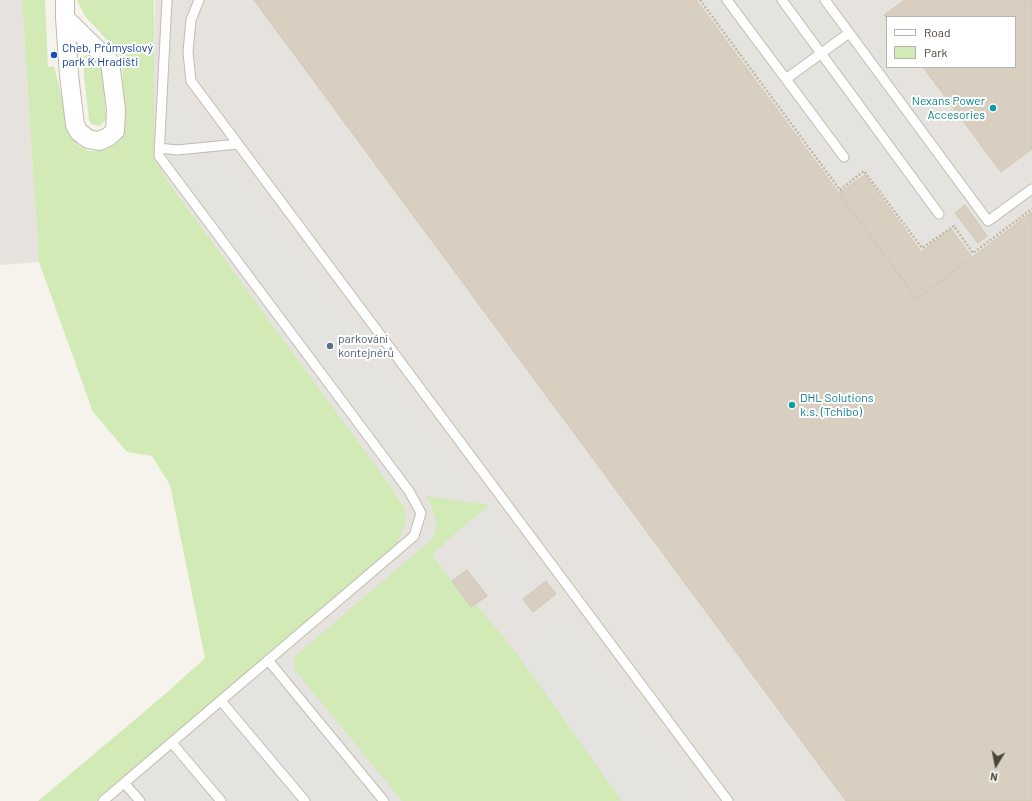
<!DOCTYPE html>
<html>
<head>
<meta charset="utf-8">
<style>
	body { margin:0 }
	#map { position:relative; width:1032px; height:801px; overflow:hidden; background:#f6f3ec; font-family:Barlow,sans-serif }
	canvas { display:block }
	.legend { position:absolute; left:886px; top:16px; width:130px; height:52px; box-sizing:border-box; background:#fff; border:1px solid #b7b4b0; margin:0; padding:5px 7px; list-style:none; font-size:12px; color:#4b4439 }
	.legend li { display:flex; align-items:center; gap:8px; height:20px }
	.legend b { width:20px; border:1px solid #b7b4b0 }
	.north { position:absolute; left:976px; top:745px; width:40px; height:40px; -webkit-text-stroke:3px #fff; paint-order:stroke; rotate:190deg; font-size:11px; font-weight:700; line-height:16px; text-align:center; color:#4b4439 }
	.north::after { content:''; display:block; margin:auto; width:14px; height:18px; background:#4b4439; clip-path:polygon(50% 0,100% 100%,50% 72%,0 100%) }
</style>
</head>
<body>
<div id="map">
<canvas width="1032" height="801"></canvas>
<ul class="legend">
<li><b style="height:5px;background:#fff"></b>Road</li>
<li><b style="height:11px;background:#d2eab5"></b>Park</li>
</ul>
<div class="north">N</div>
</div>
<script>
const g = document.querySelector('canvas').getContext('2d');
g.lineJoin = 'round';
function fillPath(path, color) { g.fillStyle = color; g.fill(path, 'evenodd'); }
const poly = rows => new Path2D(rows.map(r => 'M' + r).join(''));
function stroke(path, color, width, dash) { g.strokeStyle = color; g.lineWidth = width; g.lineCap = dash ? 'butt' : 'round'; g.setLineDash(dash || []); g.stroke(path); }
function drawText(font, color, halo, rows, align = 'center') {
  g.font = font + ' Barlow,sans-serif'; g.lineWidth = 4; g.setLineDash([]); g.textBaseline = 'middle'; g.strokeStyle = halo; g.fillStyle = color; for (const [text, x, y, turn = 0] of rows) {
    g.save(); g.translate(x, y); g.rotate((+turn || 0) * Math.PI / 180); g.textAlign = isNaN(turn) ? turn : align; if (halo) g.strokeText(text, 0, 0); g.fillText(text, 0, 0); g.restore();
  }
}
fillPath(poly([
	[0,0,22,0,39,262,0,265],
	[155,0,1032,0,1032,801,96,801,404,507,398,496,164,176,155,113],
	[887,17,1015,17,1015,67,887,67]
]), '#e6e2dd');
fillPath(poly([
	[22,0,45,0,48,67,54,66,64,105,65,124,72,139,80,147,90,151,103,151,113,146,121,139,125,131,122,60,118,52,85,16,77,0,154,0,155,113,164,176,392,488,404,507,406,520,399,540,390,552,97,801,38,801,163,696,205,658,170,485,152,456,127,452,93,412,39,262],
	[86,55,91,56,100,63,102,67,106,115,106,120,99,126,91,124,89,120,82,58],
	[425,496,490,505,452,536,432,555,471,607,476,604,518,655,622,801,402,801,294,670,293,658,430,541,435,533,436,518,431,505]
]), '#d2eab5');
fillPath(poly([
	[696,0,838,0,1009,229,972,257,951,229,921,252,865,176,839,193],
	[154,53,546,581,512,608,452,536,489,505,392,488,164,176,154,152],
	[563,604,622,683,710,801,622,801,518,655],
	[279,645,293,658,295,670,402,801,96,801]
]), '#e5e3e0');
const building = poly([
	[254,0,696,0,917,299,1032,212,1032,801,846,801,254,0],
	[905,0,1032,0,1032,149,1001,172,923,67,1015,67,1015,17,887,17,887,19,884,15,905,0],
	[865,175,921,252,951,229,972,257,917,299,839,193,865,175],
	[965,205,987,236,978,243,955,213,965,205],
	[467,570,487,596,471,607,452,581,467,570],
	[546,581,556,594,533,612,523,599,546,581]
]);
fillPath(building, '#d8cfc1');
stroke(building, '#d3c7b4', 1);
const service = poly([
	[199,0,191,20,188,52,191,81,728,801],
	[727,0,844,157],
	[782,0,939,214],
	[825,0,988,221,1032,189],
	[786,79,849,33],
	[159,148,177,150,238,144],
	[268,660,384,801],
	[221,701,305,801],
	[172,743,221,801],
	[124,783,140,801],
	[103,801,414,536,421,513,409,491,159,156,167,0]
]);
const minor = poly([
	[65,0,65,18,69,75,75,125,79,132,88,139,99,141,108,137,115,131,116,110,110,62,65,18]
]);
stroke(service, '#c2bbae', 11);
stroke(minor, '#c2bbae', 20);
stroke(poly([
	[700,0,840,190,864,171,922,248,954,226,973,253,1032,209]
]), '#c4b79f', 2.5, [2, 2]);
stroke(service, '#fff', 9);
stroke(minor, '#fff', 18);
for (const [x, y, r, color] of [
	[54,55,4,"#1a4fb4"],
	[993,108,4,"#0f9aa8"],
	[330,346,4,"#5c6f8a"],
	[792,405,4,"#0f9aa8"]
]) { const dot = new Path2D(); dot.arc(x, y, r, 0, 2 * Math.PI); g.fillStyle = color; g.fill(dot); stroke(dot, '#fff', 1.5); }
drawText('12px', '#164399', '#fff', [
	["Cheb, Průmyslový",62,48],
	["park K Hradišti",62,62]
], 'left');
drawText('12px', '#0d838f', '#fff', [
	["Nexans Power",985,101],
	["Accesories",985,115],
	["DHL Solutions",800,398,"left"],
	["k.s. (Tchibo)",800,412,"left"]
], 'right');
drawText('12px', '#4e5e75', '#fff', [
	["parkování",338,339],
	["kontejnérů",338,353]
], 'left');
</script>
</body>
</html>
